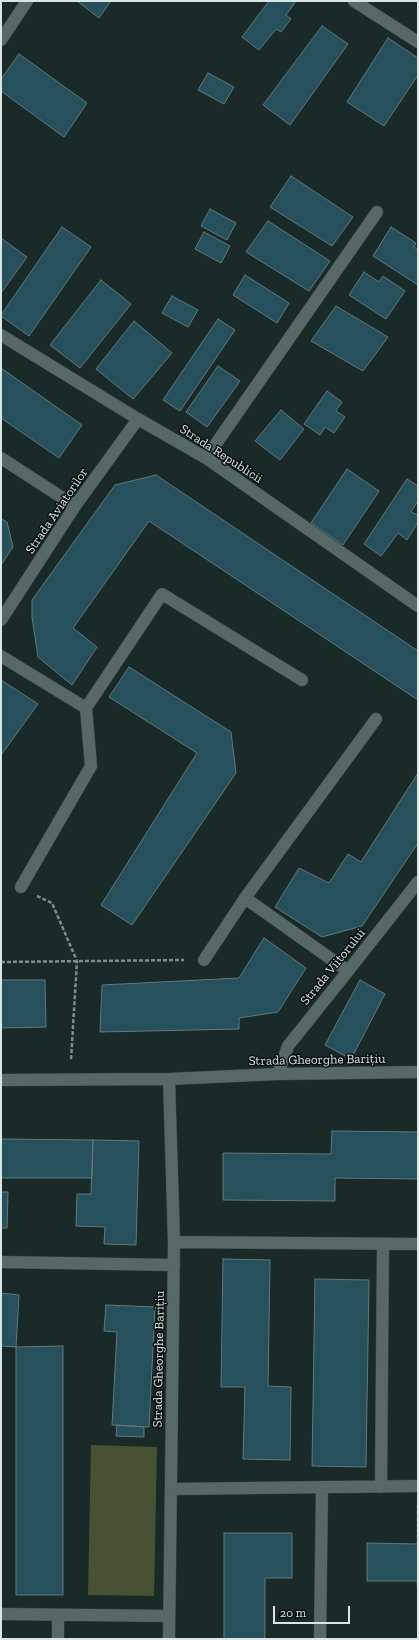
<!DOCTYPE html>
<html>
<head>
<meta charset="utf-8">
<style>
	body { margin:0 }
	#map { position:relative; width:419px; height:1640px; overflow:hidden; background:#1a2a28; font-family:"Zilla Slab",serif }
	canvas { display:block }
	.frame { position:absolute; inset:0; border:2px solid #dbe5e3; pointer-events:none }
	.scale { position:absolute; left:273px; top:1606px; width:77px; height:18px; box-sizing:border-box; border:2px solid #dbe5e3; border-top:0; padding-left:5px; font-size:12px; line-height:14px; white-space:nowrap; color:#dbe5e3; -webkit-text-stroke:3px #0a1110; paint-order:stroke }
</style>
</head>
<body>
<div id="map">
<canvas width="419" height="1640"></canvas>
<div class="frame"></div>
<div class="scale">20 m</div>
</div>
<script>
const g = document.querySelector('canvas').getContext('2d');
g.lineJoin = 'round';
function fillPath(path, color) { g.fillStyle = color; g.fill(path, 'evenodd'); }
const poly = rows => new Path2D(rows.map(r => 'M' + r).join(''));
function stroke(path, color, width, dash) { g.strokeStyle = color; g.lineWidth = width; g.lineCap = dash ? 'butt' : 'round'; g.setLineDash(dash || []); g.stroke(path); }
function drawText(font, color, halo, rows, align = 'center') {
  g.font = font + ' "Zilla Slab",serif'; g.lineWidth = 3; g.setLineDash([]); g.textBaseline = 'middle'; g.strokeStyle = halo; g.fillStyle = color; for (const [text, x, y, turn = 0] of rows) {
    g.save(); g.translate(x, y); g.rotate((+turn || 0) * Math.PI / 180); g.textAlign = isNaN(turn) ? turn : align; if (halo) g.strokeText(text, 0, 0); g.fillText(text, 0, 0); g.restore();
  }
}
fillPath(poly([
	[91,1445,157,1447,154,1596,88,1595]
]), '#485133');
const building = poly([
	[77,1,111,1,99,18,77,1],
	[269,1,296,1,286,15,291,19,281,32,276,29,259,50,242,37,269,1],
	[322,26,348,44,290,125,263,105,322,26],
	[388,38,418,58,418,75,384,126,347,102,388,38],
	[19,54,87,103,64,137,1,91,1,79,19,54],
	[208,73,234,87,224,104,198,90,208,73],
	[291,176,353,217,332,246,270,207,291,176],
	[210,209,236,223,227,240,201,226,210,209],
	[268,221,330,261,309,291,246,252,268,221],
	[62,227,91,247,29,336,1,316,1,315,62,227],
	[391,227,416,243,414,247,418,250,418,285,373,256,391,227],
	[204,232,230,246,221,263,195,249,204,232],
	[1,238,27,257,1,293,1,238],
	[364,272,379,282,383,276,405,291,386,319,349,295,364,272],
	[245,275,289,303,277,323,233,295,245,275],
	[101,280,131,304,80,368,50,345,101,280],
	[172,296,198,310,188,327,162,313,172,296],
	[336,306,388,337,363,371,311,341,336,306],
	[218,319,235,330,180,411,163,400,218,319],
	[134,321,172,353,133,399,96,369,134,321],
	[218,366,240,381,207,427,186,412,218,366],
	[1,368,82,425,59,458,1,418,1,368],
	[327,391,342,402,336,411,345,417,334,433,325,427,320,435,304,424,327,391],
	[281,410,304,429,280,460,255,441,281,410],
	[347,469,379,491,343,545,311,523,347,469],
	[156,475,418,651,418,700,149,521,73,628,97,647,72,685,38,657,32,617,32,600,115,485,156,475],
	[407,479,418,486,418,501,411,512,418,515,418,522,407,540,398,533,381,556,364,544,407,479],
	[1,519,7,522,13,547,1,565,1,519],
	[129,667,231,732,236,773,132,925,101,905,197,753,109,697,129,667],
	[1,680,38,704,1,755,1,680],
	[418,773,418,843,362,926,322,937,275,907,299,868,329,883,348,854,361,862,418,773],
	[264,938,306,968,278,1012,239,1018,239,1029,100,1032,102,985,239,978,264,938],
	[1,980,45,980,46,1027,1,1028,1,980],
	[360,980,385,994,351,1059,325,1045,360,980],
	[332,1131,418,1132,418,1179,335,1178,335,1201,223,1200,223,1153,331,1154,332,1131],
	[1,1139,93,1140,92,1178,1,1178,1,1139],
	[93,1140,139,1141,136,1245,104,1244,105,1227,76,1226,77,1194,91,1194,93,1140],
	[1,1192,8,1192,7,1228,1,1228,1,1192],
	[223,1259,270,1260,268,1386,291,1387,290,1460,243,1459,245,1387,221,1387,223,1259],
	[315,1279,369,1280,366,1467,312,1466,315,1279],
	[1,1293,19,1295,16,1347,1,1346,1,1293],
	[106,1305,155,1307,149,1427,112,1425,117,1332,104,1331,106,1305],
	[63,1346,63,1595,16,1595,16,1347,63,1346],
	[117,1425,144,1427,144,1437,116,1436,117,1425],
	[224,1533,292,1533,292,1578,265,1578,265,1639,224,1639,224,1533],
	[367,1543,418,1544,418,1598,417,1581,367,1581,367,1543]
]);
fillPath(building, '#25505c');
stroke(building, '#67787e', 1);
const minor = poly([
	[354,1,418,42],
	[1,40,27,1],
	[1,335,138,419,206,458,418,606],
	[1,458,75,506],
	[206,458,377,212],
	[1,620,75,506,138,419],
	[1,656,86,708],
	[21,887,91,766,86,708,162,594,302,680],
	[245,898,348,971],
	[204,960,245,898,376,719],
	[278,1074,288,1046,348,971,418,882],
	[1,1080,169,1079,278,1074,418,1072],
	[174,1242,418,1244],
	[1,1262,174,1265],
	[381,1487,383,1244],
	[171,1489,418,1486],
	[1,1614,169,1616],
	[58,1639,58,1615],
	[169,1639,174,1242,169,1079],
	[320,1639,322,1487]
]);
stroke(minor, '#384543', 13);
stroke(poly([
	[37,896,52,903,77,961,71,1060],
	[1,962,184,960],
	[418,1505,418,1544]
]), '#808d8b', 2.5, [4, 2]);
stroke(minor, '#576967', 12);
drawText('13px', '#dbe5e3', '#0a1110', [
	["Strada Republicii",221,454,33],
	["Strada Aviatorilor",57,511,-56],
	["Strada Viitorului",333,967,-51],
	["Strada Gheorghe Barițiu",317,1060,-1],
	["Strada Gheorghe Barițiu",159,1359,-89]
]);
</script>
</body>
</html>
